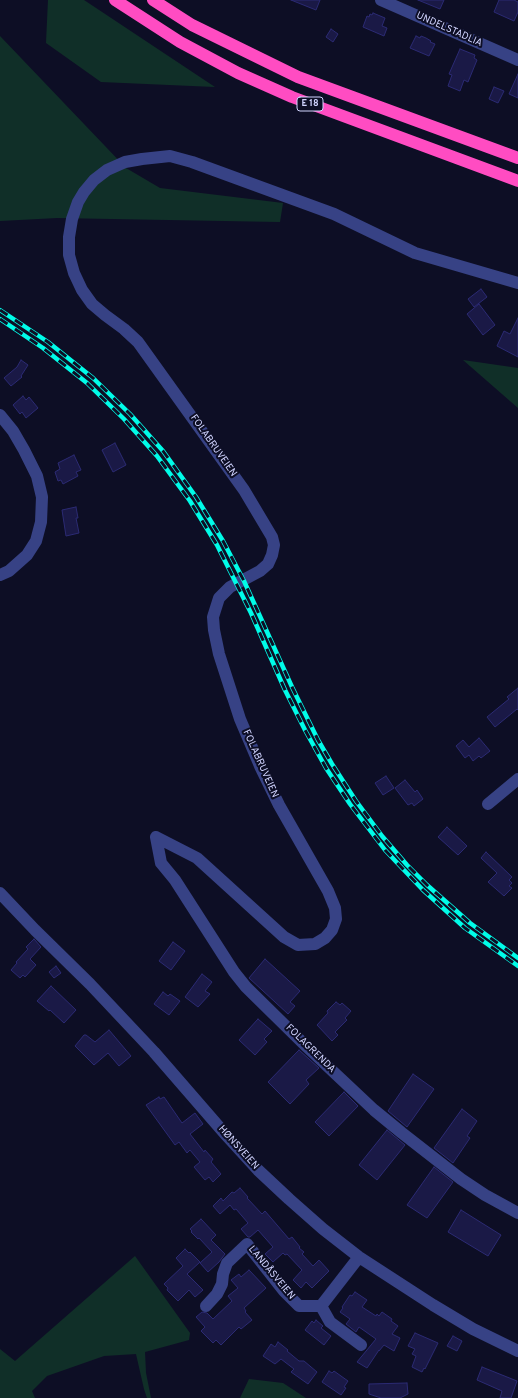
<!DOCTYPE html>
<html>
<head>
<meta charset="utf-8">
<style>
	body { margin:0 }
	canvas { display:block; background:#0d0e25 }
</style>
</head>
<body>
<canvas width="518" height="1398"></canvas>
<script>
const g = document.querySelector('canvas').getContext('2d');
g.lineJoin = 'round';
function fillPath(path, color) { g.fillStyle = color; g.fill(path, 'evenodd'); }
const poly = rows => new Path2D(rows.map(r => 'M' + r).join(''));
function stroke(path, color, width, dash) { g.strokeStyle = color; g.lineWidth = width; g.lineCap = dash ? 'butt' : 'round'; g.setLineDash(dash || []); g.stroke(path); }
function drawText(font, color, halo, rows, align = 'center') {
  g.font = font + ' Overpass,sans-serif'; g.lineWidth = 4; g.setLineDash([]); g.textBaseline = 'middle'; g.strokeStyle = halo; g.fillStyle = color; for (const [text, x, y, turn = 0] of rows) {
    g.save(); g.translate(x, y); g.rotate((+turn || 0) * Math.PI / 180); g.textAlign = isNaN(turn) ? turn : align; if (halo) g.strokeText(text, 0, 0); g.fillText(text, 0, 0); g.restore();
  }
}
fillPath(poly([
	[48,0,84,0,215,87,101,82,46,43],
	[0,36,126,168,160,188,283,203,280,222,57,218,0,221],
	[463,360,518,368,518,408],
	[135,1256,190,1333,189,1340,145,1352,146,1373,151,1398,147,1398,144,1389,136,1354,104,1356,47,1376,32,1391,35,1398,0,1398,0,1349,15,1361],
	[249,1379,283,1383,306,1398,240,1398]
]), '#102f28');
const building = poly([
	[291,0,320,0,316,10,291,0],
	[418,0,444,0,440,9,418,0],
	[499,0,514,0,518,2,518,12,514,21,494,12,499,0],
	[373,13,385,18,382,26,387,28,384,36,363,27,367,16,369,17,370,14,372,15,373,13],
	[331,29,338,34,333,42,326,37,331,29],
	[416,36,420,38,421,36,426,38,431,41,430,42,435,44,429,56,410,48,416,36],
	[460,49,475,55,474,58,477,60,468,82,464,80,460,91,448,86,452,75,449,74,460,49],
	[518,74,518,98,509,94,518,74],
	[494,87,504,91,498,103,489,99,494,87],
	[481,289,487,297,474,307,468,299,481,289],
	[479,304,495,325,483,335,467,314,479,304],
	[518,318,518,357,497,346,504,331,510,334,518,318],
	[21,360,28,365,21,376,22,377,11,386,4,378,17,367,21,360],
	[23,396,26,400,29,397,38,408,26,418,22,412,20,414,13,405,23,396],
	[115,443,126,465,113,472,102,450,115,443],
	[74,455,81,470,76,472,78,476,63,484,61,480,58,481,55,472,60,469,58,463,74,455],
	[76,507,78,518,76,518,79,533,66,536,62,510,76,507],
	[518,688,518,710,517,709,495,727,487,717,509,699,507,697,518,688],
	[479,738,490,751,481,758,479,756,473,761,469,755,465,758,456,746,463,740,469,747,479,738],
	[386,776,394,788,383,795,375,783,386,776],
	[405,780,415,792,417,790,423,799,414,806,412,803,408,805,395,788,405,780],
	[447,827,467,846,458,855,438,837,447,827],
	[486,852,512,877,509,880,512,883,509,886,512,888,504,896,488,882,497,873,481,858,486,852],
	[34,939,41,947,30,959,36,965,25,977,23,975,20,978,11,970,17,963,16,962,28,949,26,947,34,939],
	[173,942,185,951,171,970,159,961,173,942],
	[265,959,300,991,290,1002,295,1006,288,1014,249,978,265,959],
	[56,966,61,973,54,978,49,972,56,966],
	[202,974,212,982,205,991,210,994,198,1007,185,997,202,974],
	[51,986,76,1010,64,1023,50,1010,49,1011,37,1001,51,986],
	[163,992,168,996,170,994,180,1001,169,1015,154,1004,163,992],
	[336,1002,340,1005,342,1003,351,1011,345,1018,347,1020,335,1032,338,1035,332,1041,317,1025,328,1013,327,1011,336,1002],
	[258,1019,272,1031,264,1039,267,1042,255,1055,239,1040,258,1019],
	[109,1030,131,1056,119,1066,108,1053,94,1065,75,1046,84,1035,86,1035,95,1042,109,1030],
	[299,1050,319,1068,306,1080,309,1084,290,1104,268,1082,299,1050],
	[413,1074,434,1089,407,1127,388,1111,413,1074],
	[344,1092,358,1106,329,1136,315,1122,344,1092],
	[159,1097,160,1099,164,1097,182,1123,195,1113,203,1124,190,1134,204,1152,205,1150,213,1159,211,1162,221,1174,213,1182,209,1177,205,1180,194,1167,200,1162,190,1150,187,1153,179,1142,175,1145,146,1105,159,1097],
	[462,1109,477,1121,467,1136,470,1138,453,1163,434,1148,462,1109],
	[387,1130,405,1145,377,1180,359,1165,387,1130],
	[434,1167,453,1182,427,1218,407,1205,434,1167],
	[240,1188,248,1197,247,1198,262,1214,265,1211,289,1239,292,1237,300,1247,299,1248,304,1252,302,1254,313,1266,319,1260,329,1271,312,1288,306,1282,301,1288,293,1280,302,1270,287,1254,285,1255,283,1253,273,1262,265,1254,273,1247,258,1230,250,1237,248,1237,241,1229,248,1223,236,1209,234,1210,230,1205,220,1214,213,1206,221,1198,223,1201,232,1192,234,1193,240,1188],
	[461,1210,501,1235,488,1256,448,1232,461,1210],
	[201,1219,216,1235,211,1240,225,1254,219,1262,208,1272,200,1263,212,1252,199,1238,198,1239,191,1232,192,1231,190,1229,201,1219],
	[185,1249,189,1253,190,1252,200,1262,187,1274,203,1290,195,1297,189,1290,178,1301,167,1290,168,1288,164,1284,183,1266,176,1258,185,1249],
	[249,1270,266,1288,244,1308,246,1311,245,1312,252,1320,241,1329,239,1327,221,1345,216,1340,213,1343,201,1331,205,1327,196,1317,202,1312,207,1313,213,1319,232,1301,228,1296,238,1288,231,1280,239,1274,241,1277,249,1270],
	[355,1292,367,1300,362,1307,376,1316,377,1314,379,1316,382,1312,392,1319,391,1321,398,1326,392,1334,400,1338,394,1351,384,1345,379,1351,379,1350,367,1368,357,1362,376,1339,359,1327,356,1332,346,1324,350,1319,340,1312,343,1308,342,1307,350,1295,352,1296,355,1292],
	[316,1320,323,1326,321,1328,331,1336,324,1345,305,1330,312,1321,314,1323,316,1320],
	[415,1333,438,1343,425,1369,424,1368,422,1372,412,1367,416,1356,412,1354,415,1349,408,1346,415,1333],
	[453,1336,462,1341,457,1351,447,1346,453,1336],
	[278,1342,288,1350,287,1351,299,1361,304,1361,317,1372,308,1384,291,1372,294,1369,281,1359,275,1364,263,1356,271,1344,275,1347,278,1342],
	[482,1367,517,1381,511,1398,500,1398,502,1391,477,1380,482,1367],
	[329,1371,332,1373,334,1371,348,1381,344,1387,346,1388,341,1395,322,1382,329,1371],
	[407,1383,408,1394,400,1398,381,1398,369,1394,369,1384,407,1383]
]);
fillPath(building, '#1a1946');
stroke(building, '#2b2a73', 1);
stroke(poly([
	[381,0,518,60],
	[0,415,13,431,24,450,37,476,42,497,41,522,36,541,27,555,9,571,0,575],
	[488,804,518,779],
	[156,837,197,858,284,937,298,945,315,944,325,938,332,930,336,919,335,908,328,891,279,805,260,766,240,719,219,654,214,630,213,617,219,598,230,587,260,571,268,564,272,555,274,545,272,537,244,490,138,342,124,329,105,315,92,304,82,290,74,273,69,255,69,237,72,219,78,202,84,192,94,180,107,170,125,162,142,159,170,156,192,162,334,214,415,253,518,283],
	[156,837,161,863,175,880,234,972,246,987,307,1047,374,1110,402,1133,461,1179,485,1195,518,1213],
	[0,893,35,930,90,984,154,1052,226,1135,258,1170,289,1199,323,1229,359,1257,433,1305,473,1329,518,1351],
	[206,1306,217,1294,222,1284,223,1274,227,1263,247,1244,284,1291,299,1306,321,1306,359,1257],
	[321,1306,330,1322,361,1345]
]), '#374285', 12);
stroke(poly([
	[115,0,180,42,238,73,292,97,518,181],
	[153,0,192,25,298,77,518,158]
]), '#ff4cc2', 12);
const rail = poly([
	[0,310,48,342,93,378,130,414,163,451,196,497,223,541,244,581,292,687,318,740,332,764,356,801,382,836,407,865,427,885,470,923,518,958],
	[0,319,43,348,87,383,124,419,157,456,190,501,217,545,251,613,285,690,305,730,326,768,350,804,385,850,423,890,465,928,518,966]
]);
stroke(rail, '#00fce8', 4.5);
stroke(rail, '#0d0e25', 3, [9]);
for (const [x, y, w] of [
	[310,104,26]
]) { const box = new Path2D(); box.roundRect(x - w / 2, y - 7, w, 14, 3); g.fillStyle = '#0d0e25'; g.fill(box); stroke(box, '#d1d4ff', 1); }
drawText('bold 9px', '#d1d4ff', null, [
	["E 18",310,104]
]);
drawText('10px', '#d1d4ff', '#0d0e25', [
	["UNDELSTADLIA",449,30,24],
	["FOLABRUVEIEN",213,446,55],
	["FOLABRUVEIEN",260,764,66],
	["FOLAGRENDA",310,1049,44],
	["HØNSVEIEN",238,1148,48],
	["LANDÅSVEIEN",271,1273,50]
]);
</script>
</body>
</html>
